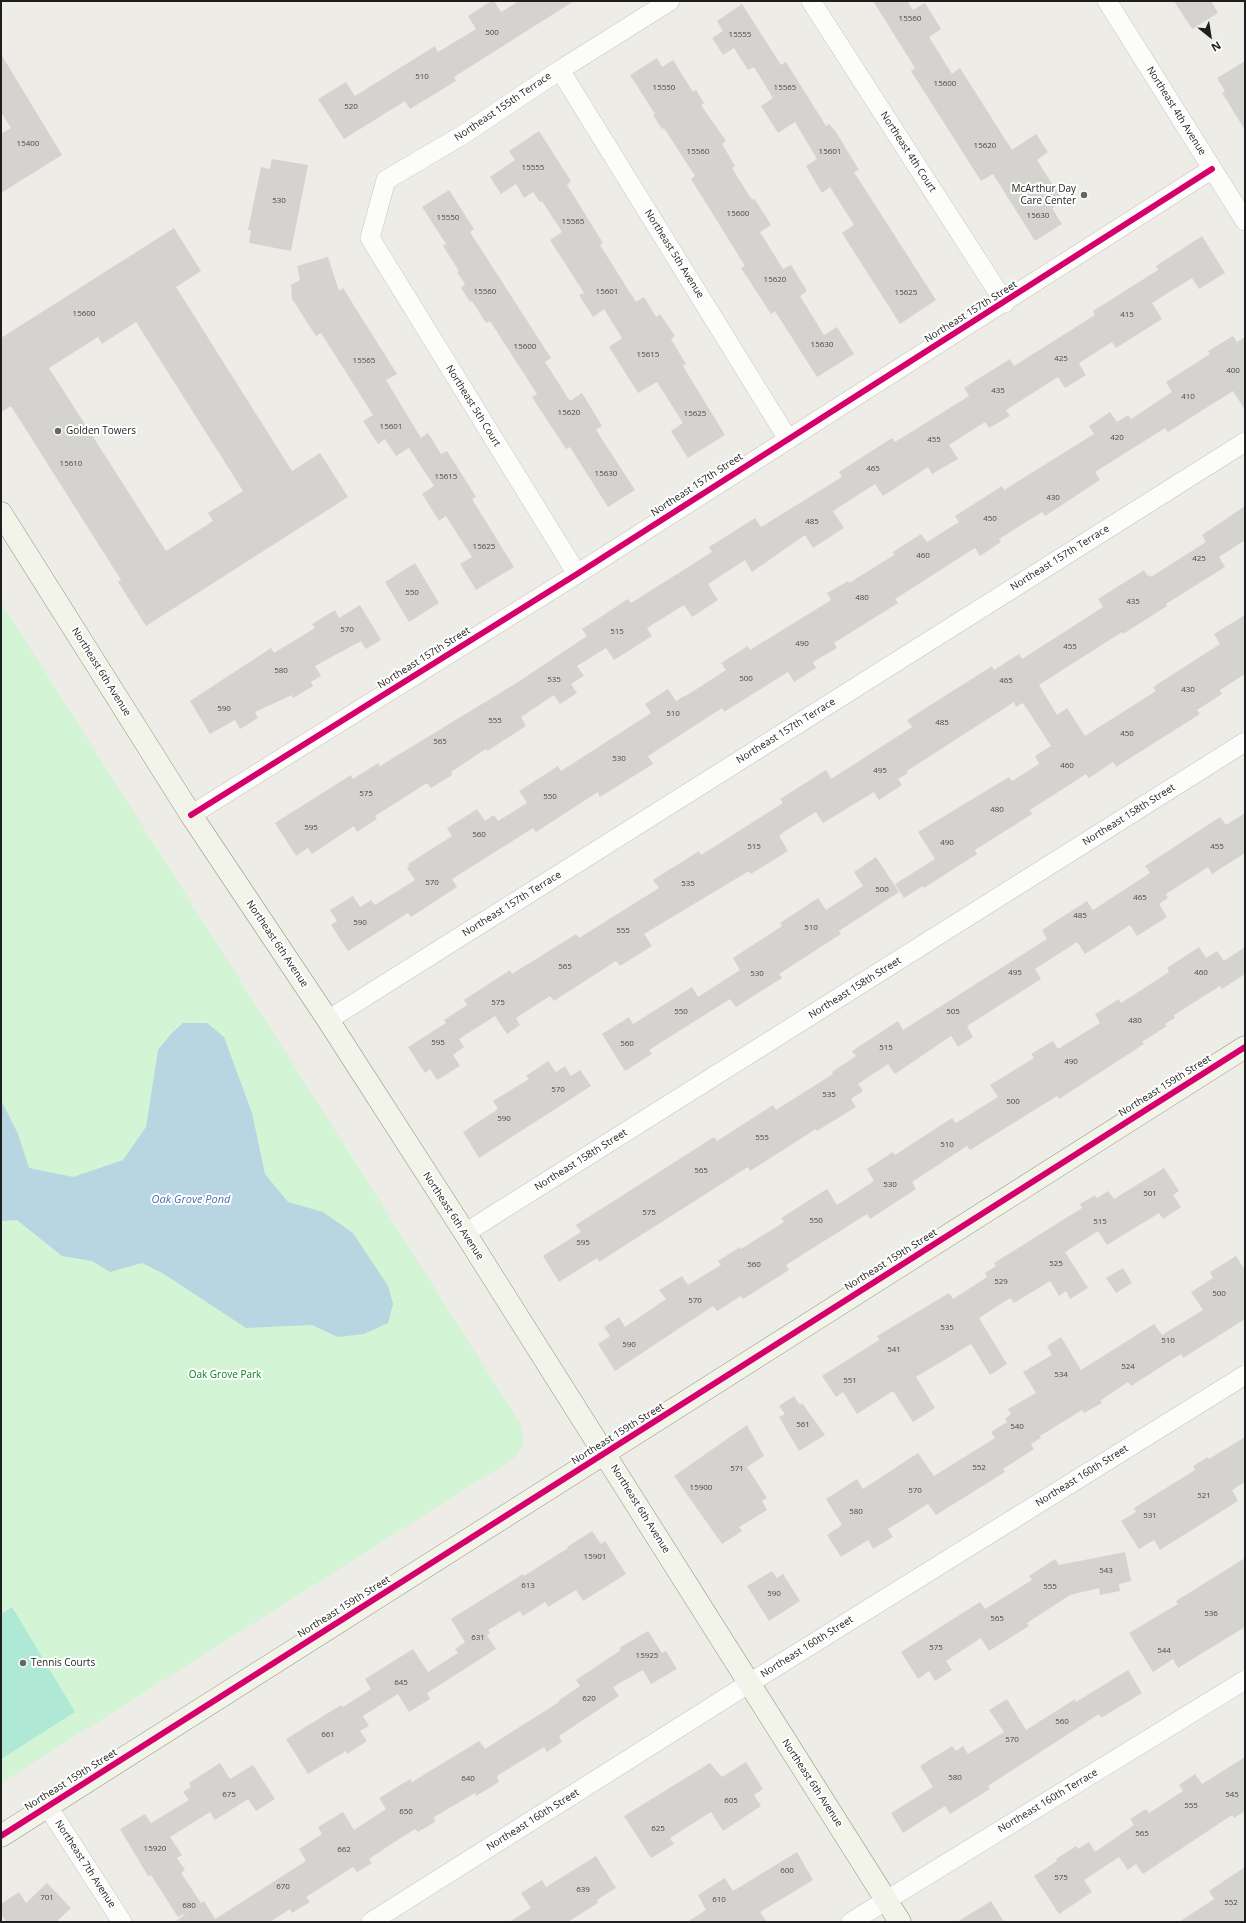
<!DOCTYPE html>
<html>
<head>
<meta charset="utf-8">
<style>
	body { margin:0 }
	#map { position:relative; width:1246px; height:1923px; overflow:hidden; background:#edece6; font-family:"Open Sans",sans-serif }
	canvas { display:block }
	.frame { position:absolute; inset:0; border:2px solid #1e1e1e; pointer-events:none }
	.north { position:absolute; left:1190px; top:16px; width:40px; height:40px; -webkit-text-stroke:3px #fff; paint-order:stroke; rotate:150deg; font-size:11px; font-weight:700; line-height:16px; text-align:center; color:#1e1e1e }
	.north::after { content:''; display:block; margin:auto; width:14px; height:18px; background:#1e1e1e; clip-path:polygon(50% 0,100% 100%,50% 72%,0 100%) }
</style>
</head>
<body>
<div id="map">
<canvas width="1246" height="1923"></canvas>
<div class="frame"></div>
<div class="north">N</div>
</div>
<script>
const g = document.querySelector('canvas').getContext('2d');
g.lineJoin = 'round';
function fillPath(path, color) { g.fillStyle = color; g.fill(path, 'evenodd'); }
const poly = rows => new Path2D(rows.map(r => 'M' + r).join(''));
function stroke(path, color, width, dash) { g.strokeStyle = color; g.lineWidth = width; g.lineCap = dash ? 'butt' : 'round'; g.setLineDash(dash || []); g.stroke(path); }
function drawText(font, color, halo, rows, align = 'center') {
  g.font = font + ' "Open Sans",sans-serif'; g.lineWidth = 4; g.setLineDash([]); g.textBaseline = 'middle'; g.strokeStyle = halo; g.fillStyle = color; for (const [text, x, y, turn = 0] of rows) {
    g.save(); g.translate(x, y); g.rotate((+turn || 0) * Math.PI / 180); g.textAlign = isNaN(turn) ? turn : align; if (halo) g.strokeText(text, 0, 0); g.fillText(text, 0, 0); g.restore();
  }
}
fillPath(poly([
	[1,602,520,1423,524,1442,516,1457,1,1783]
]), '#d3f5d6');
fillPath(poly([
	[12,1607,75,1712,1,1759,1,1614]
]), '#afe8d4');
fillPath(poly([
	[183,1023,207,1023,224,1037,252,1113,265,1174,288,1202,323,1212,353,1233,388,1286,393,1304,388,1323,364,1334,338,1337,312,1325,246,1328,164,1274,142,1263,110,1272,92,1261,62,1256,17,1220,1,1221,1,1100,18,1134,29,1168,73,1177,123,1160,146,1127,158,1050,171,1034]
]), '#b8d5e2');
fillPath(poly([
	[491,1,494,1,501,12,519,1,574,1,454,77,456,81,410,109,405,101,344,139,318,99,346,82,355,96,435,46,438,52,476,29,468,16],
	[873,1,907,1,913,10,925,3,941,29,929,37,952,74,960,68,1012,150,1036,134,1048,152,1037,160,1063,201,1052,208,1062,224,1035,241,993,174,981,181,911,71,915,68],
	[1174,1,1211,1,1218,13,1192,29],
	[742,4,781,65,786,62,826,126,829,124,836,132,859,170,854,172,936,300,900,324,842,233,854,225,830,187,822,193,806,166,817,159,795,122,778,133,761,106,773,98,754,67,748,70,734,48,723,55,712,38,723,31,717,21],
	[1,54,62,155,1,193,1,134,11,128,1,112],
	[657,58,662,67,673,60,693,92,696,90,704,103,701,105,726,141,722,144,735,166,732,168,752,200,754,198,771,225,760,232,783,269,791,265,807,291,800,296,824,335,837,327,854,354,817,377,775,311,771,314,741,268,745,266,691,179,695,176,664,128,662,129,653,115,655,114,630,75],
	[1245,61,1245,130,1222,93,1225,91,1217,78],
	[539,131,571,181,567,185,603,243,600,245,636,302,644,297,656,317,660,314,675,336,671,339,686,364,683,366,725,435,688,458,671,431,683,423,657,382,638,393,609,347,622,338,604,309,593,317,579,295,584,293,550,240,562,232,542,201,540,202,533,192,524,198,516,184,501,194,490,177,515,160,509,151],
	[272,159,308,165,291,251,249,243,251,230,248,230,261,167,270,169],
	[449,190,474,229,470,232,551,358,545,362,570,401,582,393,602,426,596,430,635,490,608,507,570,447,566,449,532,397,537,394,490,321,486,323,472,301,470,302,461,288,465,284,457,272,459,271,443,246,446,244,422,207],
	[174,228,201,271,176,287,292,471,320,453,348,497,146,626,118,582,121,580,11,406,1,412,1,338],
	[136,322,243,491,208,513,213,521,166,551,49,368,98,337,102,344],
	[1202,236,1225,273,1199,289,1192,278,1152,303,1162,319,1116,348,1112,342,1079,363,1086,375,1065,388,1058,377,1006,410,1010,416,989,428,985,422,949,445,958,459,932,474,928,467,883,496,875,484,833,511,844,528,813,548,805,535,752,572,745,560,708,584,718,600,692,617,684,605,647,628,652,636,614,660,606,648,577,666,584,676,571,684,577,693,560,704,554,695,521,717,526,726,487,751,486,749,451,772,452,775,431,788,427,783,375,816,377,819,357,832,354,826,312,854,308,848,296,856,275,823,351,775,353,779,378,763,380,766,518,682,587,636,582,629,628,599,631,603,712,552,709,547,755,518,761,527,842,477,839,472,892,438,895,442,969,396,964,388,973,382,1010,359,1014,366,1095,315,1093,311,1158,270,1156,266],
	[328,257,339,291,343,288,397,374,386,380,421,438,428,433,441,454,447,451,476,497,472,499,514,567,476,590,460,564,472,557,446,516,439,521,422,494,434,486,409,448,396,456,385,439,378,444,363,421,373,415,321,333,316,336,292,299,291,285,300,280,297,266],
	[1233,336,1237,342,1245,337,1245,410,1233,391,1168,432,1165,428,1095,472,1100,480,1045,516,1042,512,999,539,1001,542,980,556,975,548,895,599,898,603,834,643,837,648,813,662,816,668,794,682,788,672,724,712,722,708,648,756,653,764,600,797,598,792,536,832,533,828,452,879,457,887,411,917,408,913,348,951,331,925,337,921,330,910,353,896,360,907,371,900,375,905,415,880,407,868,409,866,408,864,452,836,447,828,477,809,485,821,494,815,498,821,527,803,519,791,558,766,561,771,651,713,645,704,668,689,676,701,684,696,684,697,726,670,721,663,748,646,750,650,831,600,827,593,848,581,849,583,894,555,893,552,921,534,927,542,959,522,955,516,1002,486,1004,490,1094,434,1089,426,1110,412,1117,422,1128,415,1131,419,1172,392,1166,382,1210,354,1208,351],
	[1245,506,1245,540,1219,557,1225,567,1166,604,1167,606,1123,634,1122,632,1039,685,1057,715,1067,708,1085,736,1156,691,1153,687,1220,644,1214,634,1245,615,1245,674,1220,690,1222,694,1197,710,1200,714,1116,767,1113,762,1089,778,1086,774,1030,810,1032,814,975,850,977,854,924,888,923,886,904,898,895,884,935,859,918,832,1009,777,1012,781,1039,764,1035,756,1051,746,1023,703,1016,707,1014,702,907,771,908,773,898,779,902,785,879,800,874,792,823,823,816,812,785,831,779,836,788,851,751,874,749,871,644,934,652,946,620,966,616,961,554,1001,550,996,516,1018,520,1025,507,1034,495,1016,459,1039,464,1047,453,1055,460,1066,437,1080,430,1069,425,1073,408,1047,446,1023,444,1020,467,1005,464,1000,510,970,512,974,576,934,579,938,659,888,653,880,699,851,701,855,783,803,780,799,826,770,831,779,912,727,907,720,992,666,994,670,1019,654,1022,659,1103,607,1098,599,1144,570,1148,576,1150,575,1151,577,1206,542,1202,535],
	[415,563,439,603,409,622,385,582],
	[360,605,381,640,366,649,361,641,315,666,321,676,311,682,313,686,293,698,292,695,255,712,258,718,240,729,235,720,210,734,190,701,271,648,274,653,315,628,312,624,335,610,339,618],
	[1245,813,1245,853,1212,874,1208,867,1166,894,1168,898,1159,904,1167,917,1137,936,1130,925,1085,954,1077,942,1035,969,1041,979,967,1026,973,1037,958,1047,951,1036,895,1074,888,1064,858,1084,863,1091,851,1099,856,1107,817,1131,816,1129,750,1171,748,1167,599,1262,597,1258,559,1282,543,1256,581,1232,576,1225,714,1137,717,1141,773,1105,776,1110,833,1074,832,1072,856,1056,852,1051,898,1021,903,1030,1047,939,1042,930,1087,901,1093,910,1150,873,1145,866,1220,817,1226,825],
	[876,857,899,892,839,931,841,934,779,974,782,978,736,1007,730,999,649,1050,652,1054,625,1071,602,1034,629,1017,633,1024,692,987,698,997,740,970,733,958,782,926,780,923,818,898,826,910,863,886,854,872],
	[1199,947,1206,958,1217,951,1224,961,1245,947,1245,974,1222,989,1220,986,1174,1015,1175,1018,1165,1024,1167,1026,1142,1042,1144,1044,1059,1099,1057,1096,970,1150,967,1146,912,1182,916,1189,870,1219,867,1214,786,1265,789,1270,743,1299,741,1296,717,1311,713,1306,615,1371,598,1344,610,1336,604,1327,619,1317,625,1327,666,1299,659,1290,682,1276,688,1285,721,1265,718,1261,740,1247,741,1249,784,1222,781,1218,827,1189,837,1205,874,1181,867,1169,893,1152,895,1155,952,1118,956,1123,998,1097,990,1085,1034,1058,1031,1054,1053,1041,1058,1049,1100,1023,1095,1014,1119,999,1121,1003,1169,972,1167,968],
	[548,1061,556,1072,565,1066,571,1076,580,1070,591,1086,479,1158,463,1132,498,1109,493,1101,529,1079,526,1076],
	[1164,1168,1179,1191,1173,1195,1181,1207,1163,1219,1159,1213,1107,1245,1098,1231,1065,1252,1088,1288,1070,1299,1066,1291,1059,1296,1050,1281,1014,1303,1010,1298,979,1318,1007,1364,990,1375,971,1344,916,1377,935,1408,913,1422,893,1391,857,1414,843,1392,836,1397,822,1376,879,1340,877,1336,949,1293,953,1299,987,1277,985,1273,996,1266,994,1263,1082,1208,1080,1204,1095,1195,1097,1198,1108,1191,1114,1199],
	[1236,1256,1245,1270,1245,1319,1183,1358,1181,1354,1131,1386,1128,1382,1100,1401,1102,1403,1084,1413,1082,1410,1040,1436,1041,1438,1031,1444,1034,1449,1003,1469,1005,1472,936,1515,928,1504,888,1529,893,1537,873,1549,868,1540,841,1557,827,1535,842,1525,826,1499,857,1479,863,1489,918,1453,934,1476,995,1438,991,1432,1007,1422,1005,1419,1011,1414,1008,1409,1036,1393,1023,1372,1052,1355,1047,1346,1061,1337,1081,1370,1154,1324,1162,1335,1203,1310,1191,1292,1213,1278,1210,1272],
	[1123,1268,1132,1283,1116,1293,1106,1278],
	[794,1396,800,1405,802,1403,825,1435,799,1451,779,1417,785,1414,779,1406],
	[747,1425,764,1456,747,1467,767,1498,762,1501,767,1510,739,1527,742,1531,722,1544,674,1476],
	[1245,1437,1245,1482,1232,1490,1238,1501,1160,1550,1154,1540,1139,1549,1121,1521,1136,1512,1134,1508,1195,1470,1193,1466,1208,1457,1209,1459],
	[592,1531,601,1544,605,1541,626,1574,583,1601,576,1590,548,1607,545,1602,523,1616,520,1611,488,1630,490,1633,487,1635,496,1649,427,1693,430,1699,409,1712,398,1694,363,1716,369,1726,360,1731,367,1741,347,1754,346,1751,308,1774,286,1739,341,1705,343,1707,371,1689,365,1679,413,1649,428,1672,458,1653,455,1649,465,1642,451,1619,523,1574,524,1576,568,1548,567,1547],
	[1125,1552,1131,1581,1119,1584,1120,1591,1100,1595,1099,1588,1070,1595,1027,1623,1029,1626,989,1651,981,1638,946,1661,952,1670,935,1681,929,1671,918,1679,901,1652,980,1602,985,1609,1032,1580,1029,1576,1055,1559,1059,1565],
	[1245,1558,1245,1627,1178,1668,1173,1659,1153,1672,1129,1633,1178,1604,1176,1601],
	[772,1571,777,1578,783,1574,800,1601,769,1621,747,1586],
	[648,1631,662,1653,666,1651,677,1669,651,1684,643,1670,613,1687,619,1696,559,1736,562,1742,547,1752,544,1747,497,1776,499,1782,476,1796,475,1793,434,1817,435,1822,418,1832,415,1829,393,1843,369,1859,372,1863,357,1872,353,1867,306,1897,310,1902,292,1913,290,1909,270,1922,175,1922,187,1913,178,1917,151,1875,148,1876,120,1829,145,1814,151,1823,189,1800,183,1792,191,1787,189,1783,220,1763,230,1779,253,1765,275,1799,256,1811,248,1799,215,1820,210,1812,170,1837,182,1855,177,1858,185,1870,181,1873,201,1903,204,1901,215,1919,306,1861,299,1849,322,1834,318,1827,343,1812,354,1830,386,1809,379,1798,410,1779,412,1782,479,1741,485,1749,559,1702,558,1701,580,1686,576,1680,621,1650,619,1648],
	[1128,1670,1142,1693,1101,1718,1099,1714,988,1786,990,1789,950,1814,945,1806,903,1833,891,1813,933,1787,920,1766,952,1746,956,1751,963,1746,968,1754,1004,1732,989,1710,1007,1699,1026,1730,1075,1699,1076,1702],
	[1245,1757,1245,1811,1234,1818,1232,1815,1143,1874,1136,1864,1128,1870,1119,1857,1084,1880,1092,1892,1059,1914,1034,1876,1057,1861,1056,1859,1076,1846,1078,1849,1089,1842,1095,1852,1134,1825,1130,1819,1146,1809,1149,1813,1183,1791,1179,1785,1195,1774,1202,1784],
	[746,1762,763,1789,754,1795,761,1806,723,1831,711,1812,670,1838,674,1844,651,1858,624,1816,710,1763,722,1777],
	[797,1852,813,1880,760,1912,767,1922,687,1922,706,1910,698,1895,725,1878,733,1891],
	[596,1856,616,1888,597,1900,598,1903,568,1922,509,1922,531,1908,521,1893,542,1880,546,1887],
	[1245,1867,1245,1922,1179,1922,1214,1899,1209,1891],
	[47,1883,71,1908,56,1922,6,1922,1,1913,1,1904,19,1892,26,1903],
	[991,1901,1004,1922,957,1922]
]), '#d5d3cf');
const street = poly([
	[811,1,1005,303],
	[1107,1,1245,221],
	[560,70,788,439],
	[577,574,370,238,386,180,464,134,560,70,670,1],
	[191,815,577,574,1212,169],
	[328,1020,1245,442],
	[465,1233,1245,742],
	[48,1807,122,1922],
	[371,1922,748,1684,1245,1375],
	[851,1922,1245,1680]
]);
const secondary = poly([
	[1,513,191,815,328,1020,465,1233,900,1922],
	[1,1836,1245,1047]
]);
stroke(street, '#c5c5c2', 20);
stroke(secondary, '#93977e', 23);
stroke(street, '#fcfcfb', 19);
stroke(secondary, '#f2f4e9', 22);
stroke(poly([
	[191,815,577,574,1212,169],
	[1,1836,1245,1047]
]), '#d6006c', 6);
for (const [x, y, r, color] of [
	[1084,195,4,"#666664"],
	[58,431,4,"#666664"],
	[23,1663,4,"#666664"]
]) { const dot = new Path2D(); dot.arc(x, y, r, 0, 2 * Math.PI); g.fillStyle = color; g.fill(dot); stroke(dot, '#fff', 1.5); }
drawText('8px', '#4c4b4a', null, [
	["15560",910,19],
	["500",492,33],
	["15555",740,35],
	["510",422,77],
	["15600",945,84],
	["15550",664,88],
	["15565",785,88],
	["520",351,107],
	["15400",28,144],
	["15620",985,146],
	["15560",698,152],
	["15601",830,152],
	["15555",533,168],
	["530",279,201],
	["15600",738,214],
	["15630",1038,216],
	["15550",448,218],
	["15565",573,222],
	["15620",775,280],
	["15560",485,292],
	["15601",607,292],
	["15625",906,293],
	["15600",84,314],
	["415",1127,315],
	["15630",822,345],
	["15600",525,347],
	["15615",648,355],
	["425",1061,359],
	["15565",364,361],
	["400",1233,371],
	["435",998,391],
	["410",1188,397],
	["15620",569,413],
	["15625",695,414],
	["15601",391,427],
	["420",1117,438],
	["455",934,440],
	["15610",71,464],
	["465",873,469],
	["15630",606,474],
	["15615",446,477],
	["430",1053,498],
	["450",990,519],
	["485",812,522],
	["15625",484,547],
	["460",923,556],
	["425",1199,559],
	["550",412,593],
	["480",862,598],
	["435",1133,602],
	["570",347,630],
	["515",617,632],
	["490",802,644],
	["455",1070,647],
	["580",281,671],
	["500",746,679],
	["535",554,680],
	["465",1006,681],
	["430",1188,690],
	["590",224,709],
	["510",673,714],
	["555",495,721],
	["485",942,723],
	["450",1127,734],
	["565",440,742],
	["530",619,759],
	["460",1067,766],
	["495",880,771],
	["575",366,794],
	["550",550,797],
	["480",997,810],
	["595",311,828],
	["560",479,835],
	["490",947,843],
	["515",754,847],
	["455",1217,847],
	["570",432,883],
	["535",688,884],
	["500",882,890],
	["465",1140,898],
	["485",1080,916],
	["590",360,923],
	["510",811,928],
	["555",623,931],
	["565",565,967],
	["495",1015,973],
	["460",1201,973],
	["530",757,974],
	["575",498,1003],
	["550",681,1012],
	["505",953,1012],
	["480",1135,1021],
	["595",438,1043],
	["560",627,1044],
	["515",886,1048],
	["490",1071,1062],
	["570",558,1090],
	["535",829,1095],
	["500",1013,1102],
	["590",504,1119],
	["555",762,1138],
	["510",947,1145],
	["565",701,1171],
	["530",890,1185],
	["501",1150,1194],
	["575",649,1213],
	["550",816,1221],
	["515",1100,1222],
	["595",583,1243],
	["525",1056,1264],
	["560",754,1265],
	["529",1001,1282],
	["500",1219,1294],
	["570",695,1301],
	["535",947,1328],
	["510",1168,1341],
	["590",629,1345],
	["541",894,1350],
	["524",1128,1367],
	["534",1061,1375],
	["551",850,1381],
	["561",803,1425],
	["540",1017,1427],
	["552",979,1468],
	["571",737,1469],
	["15900",701,1488],
	["570",915,1491],
	["521",1204,1496],
	["580",856,1512],
	["531",1150,1516],
	["15901",595,1557],
	["543",1106,1571],
	["613",528,1586],
	["555",1050,1587],
	["590",774,1594],
	["536",1211,1614],
	["565",997,1619],
	["631",478,1638],
	["575",936,1648],
	["544",1164,1651],
	["15925",647,1656],
	["645",401,1683],
	["620",589,1699],
	["560",1062,1722],
	["661",328,1735],
	["570",1012,1740],
	["580",955,1778],
	["640",468,1779],
	["675",229,1795],
	["545",1232,1795],
	["605",731,1801],
	["555",1191,1806],
	["650",406,1812],
	["625",658,1829],
	["565",1142,1834],
	["15920",155,1849],
	["662",344,1850],
	["600",787,1871],
	["575",1061,1878],
	["670",283,1887],
	["639",583,1890],
	["701",47,1898],
	["610",719,1900],
	["552",1231,1903],
	["680",189,1906]
]);
drawText('10px', '#1e1e1e', '#fff', [
	["Northeast 155th Terrace",503,107,-34],
	["Northeast 4th Avenue",1176,111,58],
	["Northeast 4th Court",908,152,57],
	["Northeast 5th Avenue",674,254,58],
	["Northeast 157th Street",971,312,-32],
	["Northeast 5th Court",473,406,58],
	["Northeast 157th Street",697,485,-33],
	["Northeast 157th Terrace",1060,558,-32],
	["Northeast 157th Street",424,658,-32],
	["Northeast 6th Avenue",101,672,58],
	["Northeast 157th Terrace",786,731,-32],
	["Northeast 158th Street",1129,815,-32],
	["Northeast 157th Terrace",512,904,-32],
	["Northeast 6th Avenue",277,944,56],
	["Northeast 158th Street",855,988,-32],
	["Northeast 159th Street",1165,1086,-32],
	["Northeast 158th Street",581,1160,-32],
	["Northeast 6th Avenue",453,1216,57],
	["Northeast 159th Street",891,1260,-32],
	["Northeast 159th Street",618,1434,-32],
	["Northeast 160th Street",1082,1476,-32],
	["Northeast 6th Avenue",640,1509,58],
	["Northeast 159th Street",344,1607,-32],
	["Northeast 160th Street",807,1647,-32],
	["Northeast 159th Street",71,1780,-32],
	["Northeast 6th Avenue",812,1783,57],
	["Northeast 160th Terrace",1048,1801,-31],
	["Northeast 160th Street",533,1820,-32],
	["Northeast 7th Avenue",85,1864,57]
]);
drawText('10px', '#1e1e1e', '#fff', [
	["McArthur Day",1076,189,"right"],
	["Care Center",1076,201,"right"],
	["Golden Towers",66,431],
	["Tennis Courts",31,1663]
], 'left');
drawText('10px', '#05831d', '#fff', [
	["Oak Grove Park",225,1375]
]);
drawText('italic 11px', '#4570b3', '#fff', [
	["Oak Grove Pond",191,1200]
]);
</script>
</body>
</html>
